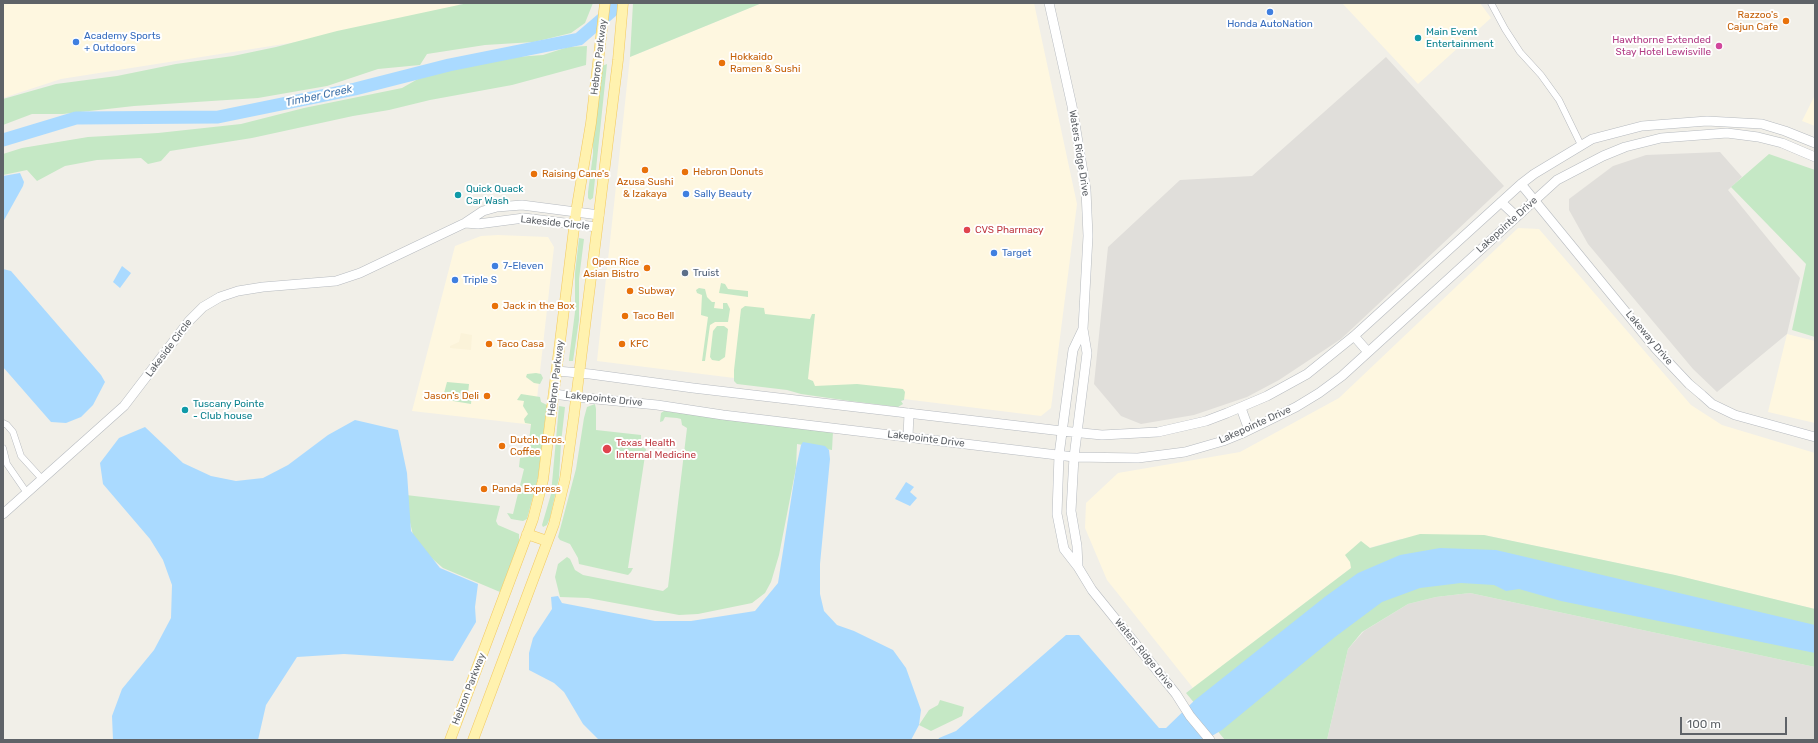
<!DOCTYPE html>
<html>
<head>
<meta charset="utf-8">
<style>
	body { margin:0 }
	#map { position:relative; width:1818px; height:743px; overflow:hidden; background:#f1efe8; font-family:Rubik,sans-serif }
	canvas { display:block }
	.frame { position:absolute; inset:0; border:4px solid #5f6368; pointer-events:none }
	.scale { position:absolute; left:1680px; top:717px; width:107px; height:18px; box-sizing:border-box; border:2px solid #5f6368; border-top:0; padding-left:5px; font-size:12px; line-height:14px; white-space:nowrap; color:#5f6368; -webkit-text-stroke:3px #fff; paint-order:stroke }
</style>
</head>
<body>
<div id="map">
<canvas width="1818" height="743"></canvas>
<div class="frame"></div>
<div class="scale">100 m</div>
</div>
<script>
const g = document.querySelector('canvas').getContext('2d');
g.lineJoin = 'round';
function fillPath(path, color) { g.fillStyle = color; g.fill(path, 'evenodd'); }
const poly = rows => new Path2D(rows.map(r => 'M' + r).join(''));
function stroke(path, color, width, dash) { g.strokeStyle = color; g.lineWidth = width; g.lineCap = dash ? 'butt' : 'round'; g.setLineDash(dash || []); g.stroke(path); }
function drawText(font, color, halo, rows, align = 'center') {
  g.font = font + ' Rubik,sans-serif'; g.lineWidth = 4; g.setLineDash([]); g.textBaseline = 'middle'; g.strokeStyle = halo; g.fillStyle = color; for (const [text, x, y, turn = 0] of rows) {
    g.save(); g.translate(x, y); g.rotate((+turn || 0) * Math.PI / 180); g.textAlign = isNaN(turn) ? turn : align; if (halo) g.strokeText(text, 0, 0); g.fillText(text, 0, 0); g.restore();
  }
}
fillPath(poly([
	[3,3,458,3,459,6,303,41,61,79,3,98],
	[762,3,1034,3,1077,204,1051,408,1041,416,597,361,630,57],
	[1342,3,1480,3,1491,18,1418,84],
	[1815,95,1815,126,1802,121],
	[1518,228,1539,229,1691,405,1722,425,1815,453,1815,609,1675,575,1484,535,1400,539,1369,548,1351,562,1351,568,1193,688,1107,580,1085,528,1086,503,1118,473,1240,452,1339,398],
	[498,235,548,237,554,247,534,425,412,411,455,246,481,236],
	[1787,334,1815,341,1815,423,1768,412]
]), '#fef7e0');
fillPath(poly([
	[1386,57,1504,186,1341,339,1279,380,1247,397,1194,415,1141,424,1121,416,1094,384,1108,247,1180,180,1252,176],
	[1720,152,1742,177,1728,190,1800,278,1787,334,1717,392,1693,369,1588,244,1569,210,1569,199,1613,166,1646,155],
	[1470,593,1815,667,1815,740,1327,740,1348,649,1364,631,1408,604,1436,597]
]), '#e0deda');
fillPath(poly([
	[468,3,593,3,585,23,571,33,534,42,485,45,427,54,420,65,378,69,327,86,258,98,134,106,63,114,32,114,3,125,3,99,56,84,117,76,176,64,233,56,276,47,337,31],
	[633,3,762,3,630,57],
	[587,46,586,65,512,85,430,100,389,110,353,116,252,138,170,151,161,161,148,164,141,158,97,160,65,166,37,181,27,170,3,175,3,154,22,148,88,137,158,133,241,124,304,108,402,88,425,75,455,67,516,57,543,55,568,47],
	[607,64,593,198,590,200,588,198,588,192,593,154,593,134,602,66],
	[1769,154,1815,170,1815,337,1792,330,1806,264,1731,187],
	[579,238,584,239,579,279,579,320,573,361,569,361,569,359,575,312,575,273],
	[721,283,725,284,728,289,748,291,748,297,719,293],
	[699,288,705,289,707,297,712,302,715,302,714,308,723,309,723,303,727,303,730,309,728,322,715,322,710,325,705,361,702,361,708,317,701,315,702,295,697,293,696,290],
	[745,306,764,308,765,314,810,319,812,314,815,314,808,379,813,381,815,386,857,384,903,389,905,392,904,400,901,401,903,404,898,407,850,401,801,394,787,390,737,384,734,381,734,370,741,309],
	[717,326,724,326,728,329,725,357,719,361,712,360,710,357,713,331],
	[536,373,541,374,543,378,540,384,534,383,526,377,527,374],
	[447,382,469,384,468,394,472,394,471,404,447,400,444,393],
	[521,394,540,397,541,402,547,405,538,478,527,519,523,521,511,519,507,513,513,514,524,469,519,467,520,458,527,457,531,424,525,423,524,419,528,414,523,406,524,401,517,400],
	[595,404,596,409,596,430,641,435,641,446,646,449,628,568,633,568,631,572,628,575,579,564,578,558,570,544,560,540,558,537,576,469,584,418,587,407],
	[559,406,565,407,561,443,559,478,550,518,547,525,543,527,542,525,551,494],
	[664,411,833,431,832,450,797,444,796,468,779,555,771,582,765,593,752,603,698,614,679,615,588,598,560,597,555,577,558,564,567,557,570,559,575,570,583,575,663,591,668,587,687,428,682,425,681,419,677,418,665,417,663,421,660,422,661,413],
	[406,495,500,506,496,521,498,525,519,534,519,542,500,592,443,568,428,555,413,535,408,514],
	[1420,534,1484,535,1675,575,1815,609,1815,667,1470,593,1436,597,1408,604,1362,632,1348,649,1327,740,1225,740,1186,693,1351,568,1350,562,1345,555,1361,541,1370,548],
	[940,700,964,707,962,716,931,731,919,725,929,710,938,705]
]), '#c5e8c5');
fillPath(poly([
	[461,333,472,335,471,350,450,348,450,346,459,342]
]), '#fbf3d9');
fillPath(poly([
	[20,173,24,182,23,186,3,222,3,176],
	[122,266,131,273,120,288,113,282],
	[3,269,11,271,101,375,105,382,93,405,81,417,66,423,51,422,3,367],
	[355,420,398,430,407,473,411,531,440,568,478,584,475,607,476,622,453,661,344,654,297,657,266,705,258,740,113,740,112,716,122,689,154,650,171,618,172,585,163,560,150,539,103,484,100,463,119,438,145,427,183,463,211,476,236,481,263,478,288,465,328,435],
	[803,442,825,446,829,450,830,459,820,564,820,594,824,611,837,625,854,631,893,650,906,668,921,710,919,725,911,740,599,740,583,724,564,692,554,683,529,670,529,653,533,638,552,609,551,597,558,596,562,603,655,621,691,621,755,611,778,583,796,468,801,445],
	[906,482,914,487,910,492,917,498,910,506,895,499],
	[1440,548,1496,550,1815,625,1815,653,1561,601,1519,589,1506,591,1494,585,1461,583,1420,588,1382,602,1335,637,1222,730,1205,740,938,740,939,738,956,731,1066,635,1079,635,1159,728,1166,728,1195,700,1326,596,1358,573,1400,555]
]), '#aadaff');
stroke(poly([
	[3,140,76,118,218,117,355,89,449,65,579,39,621,3]
]), '#aadaff', 13);
const street = poly([
	[1491,3,1505,29,1520,52,1541,75,1559,100,1581,145],
	[3,423,7,425,13,432,21,456,42,479],
	[3,448,7,464,27,493]
]);
const secondary = poly([
	[1049,3,1072,106,1086,190,1088,236,1083,329,1087,353,1074,457,1071,511,1077,546,1078,567],
	[1521,184,1656,349,1689,384,1702,395,1712,404,1735,415,1815,437],
	[1501,202,1516,216],
	[465,223,478,224,524,218,597,227],
	[1083,329,1073,350,1059,455,1057,514,1064,549,1078,567,1092,590,1176,694,1190,716,1210,740],
	[1354,336,1368,352],
	[557,371,590,374,693,388,1062,431,1102,435,1158,432,1206,421,1227,413,1267,396,1307,374,1354,336,1521,184,1534,174,1592,139,1642,126,1707,121,1762,124,1785,131,1815,143],
	[554,394,576,397,657,405,723,415,1074,457,1138,458,1185,452,1223,441,1245,432,1296,407,1319,393,1342,376,1557,180,1603,156,1625,147,1661,138,1727,133,1758,137,1782,143,1815,157],
	[1241,408,1249,430],
	[908,437,909,413],
	[3,514,124,406,189,321,203,307,220,297,238,291,263,287,336,281,360,273,465,223,483,211,497,207,522,205,599,215]
]);
const primary = poly([
	[527,534,547,541],
	[450,740,533,519,543,480,576,212,591,123,605,3],
	[473,740,554,524,565,479,574,415,618,60,623,3]
]);
stroke(street, '#b5b8bc', 7);
stroke(secondary, '#b6babf', 10);
stroke(primary, '#f2c960', 11);
stroke(street, '#fff', 6);
stroke(secondary, '#fff', 9);
stroke(primary, '#fff2af', 10);
for (const [x, y, r, color] of [
	[1270,12,4,"#3f7fe0"],
	[1786,21,4,"#e8710a"],
	[1418,38,4,"#0f9aa8"],
	[76,42,4,"#3f7fe0"],
	[1719,46,4,"#d1479c"],
	[722,63,4,"#e8710a"],
	[645,170,4,"#e8710a"],
	[685,172,4,"#e8710a"],
	[534,174,4,"#e8710a"],
	[686,194,4,"#3f7fe0"],
	[458,195,4,"#0f9aa8"],
	[967,230,4,"#e0444e"],
	[994,253,4,"#3f7fe0"],
	[495,266,4,"#3f7fe0"],
	[647,268,4,"#e8710a"],
	[685,273,4,"#5c6f8a"],
	[455,280,4,"#3f7fe0"],
	[630,291,4,"#e8710a"],
	[495,306,4,"#e8710a"],
	[625,316,4,"#e8710a"],
	[489,344,4,"#e8710a"],
	[622,344,4,"#e8710a"],
	[487,396,4,"#e8710a"],
	[185,410,4,"#0f9aa8"],
	[502,446,4,"#e8710a"],
	[607,449,5,"#e0444e"],
	[484,489,4,"#e8710a"]
]) { const dot = new Path2D(); dot.arc(x, y, r, 0, 2 * Math.PI); g.fillStyle = color; g.fill(dot); stroke(dot, '#fff', 1.5); }
drawText('10px', '#c56008', '#fff', [
	["Razzoo's",1778,15,"right"],
	["Cajun Cafe",1778,27,"right"],
	["Hokkaido",730,57],
	["Ramen & Sushi",730,69],
	["Hebron Donuts",693,172],
	["Raising Cane's",542,174],
	["Azusa Sushi",645,182,"center"],
	["& Izakaya",645,194,"center"],
	["Open Rice",639,262,"right"],
	["Asian Bistro",639,274,"right"],
	["Subway",638,291],
	["Jack in the Box",503,306],
	["Taco Bell",633,316],
	["Taco Casa",497,344],
	["KFC",630,344],
	["Jason's Deli",479,396,"right"],
	["Dutch Bros.",510,440],
	["Coffee",510,452],
	["Panda Express",492,489]
], 'left');
drawText('10px', '#366cbe', '#fff', [
	["Honda AutoNation",1270,24,"center"],
	["Academy Sports",84,36],
	["+ Outdoors",84,48],
	["Sally Beauty",694,194],
	["Target",1002,253],
	["7-Eleven",503,266],
	["Triple S",463,280]
], 'left');
drawText('10px', '#0d838f', '#fff', [
	["Main Event",1426,32],
	["Entertainment",1426,44],
	["Quick Quack",466,189],
	["Car Wash",466,201],
	["Tuscany Pointe",193,404],
	["- Club house",193,416]
], 'left');
drawText('10px', '#b23c85', '#fff', [
	["Hawthorne Extended",1711,40],
	["Stay Hotel Lewisville",1711,52]
], 'right');
drawText('10px', '#5f6368', '#fff', [
	["Hebron Parkway",599,57,-83],
	["Waters Ridge Drive",1079,153,81],
	["Lakeside Circle",555,223,6],
	["Lakepointe Drive",1507,225,-42],
	["Lakeway Drive",1649,338,50],
	["Lakeside Circle",169,348,-53],
	["Hebron Parkway",556,378,-83],
	["Lakepointe Drive",604,399,6],
	["Lakepointe Drive",1255,425,-24],
	["Lakepointe Drive",926,439,7],
	["Waters Ridge Drive",1144,654,51],
	["Hebron Parkway",469,689,-69]
]);
drawText('10px', '#be3a42', '#fff', [
	["CVS Pharmacy",975,230],
	["Texas Health",616,443],
	["Internal Medicine",616,455]
], 'left');
drawText('10px', '#4e5e75', '#fff', [
	["Truist",693,273]
], 'left');
drawText('italic 11px', '#4174aa', '#fff', [
	["Timber Creek",319,96,-12]
]);
</script>
</body>
</html>
